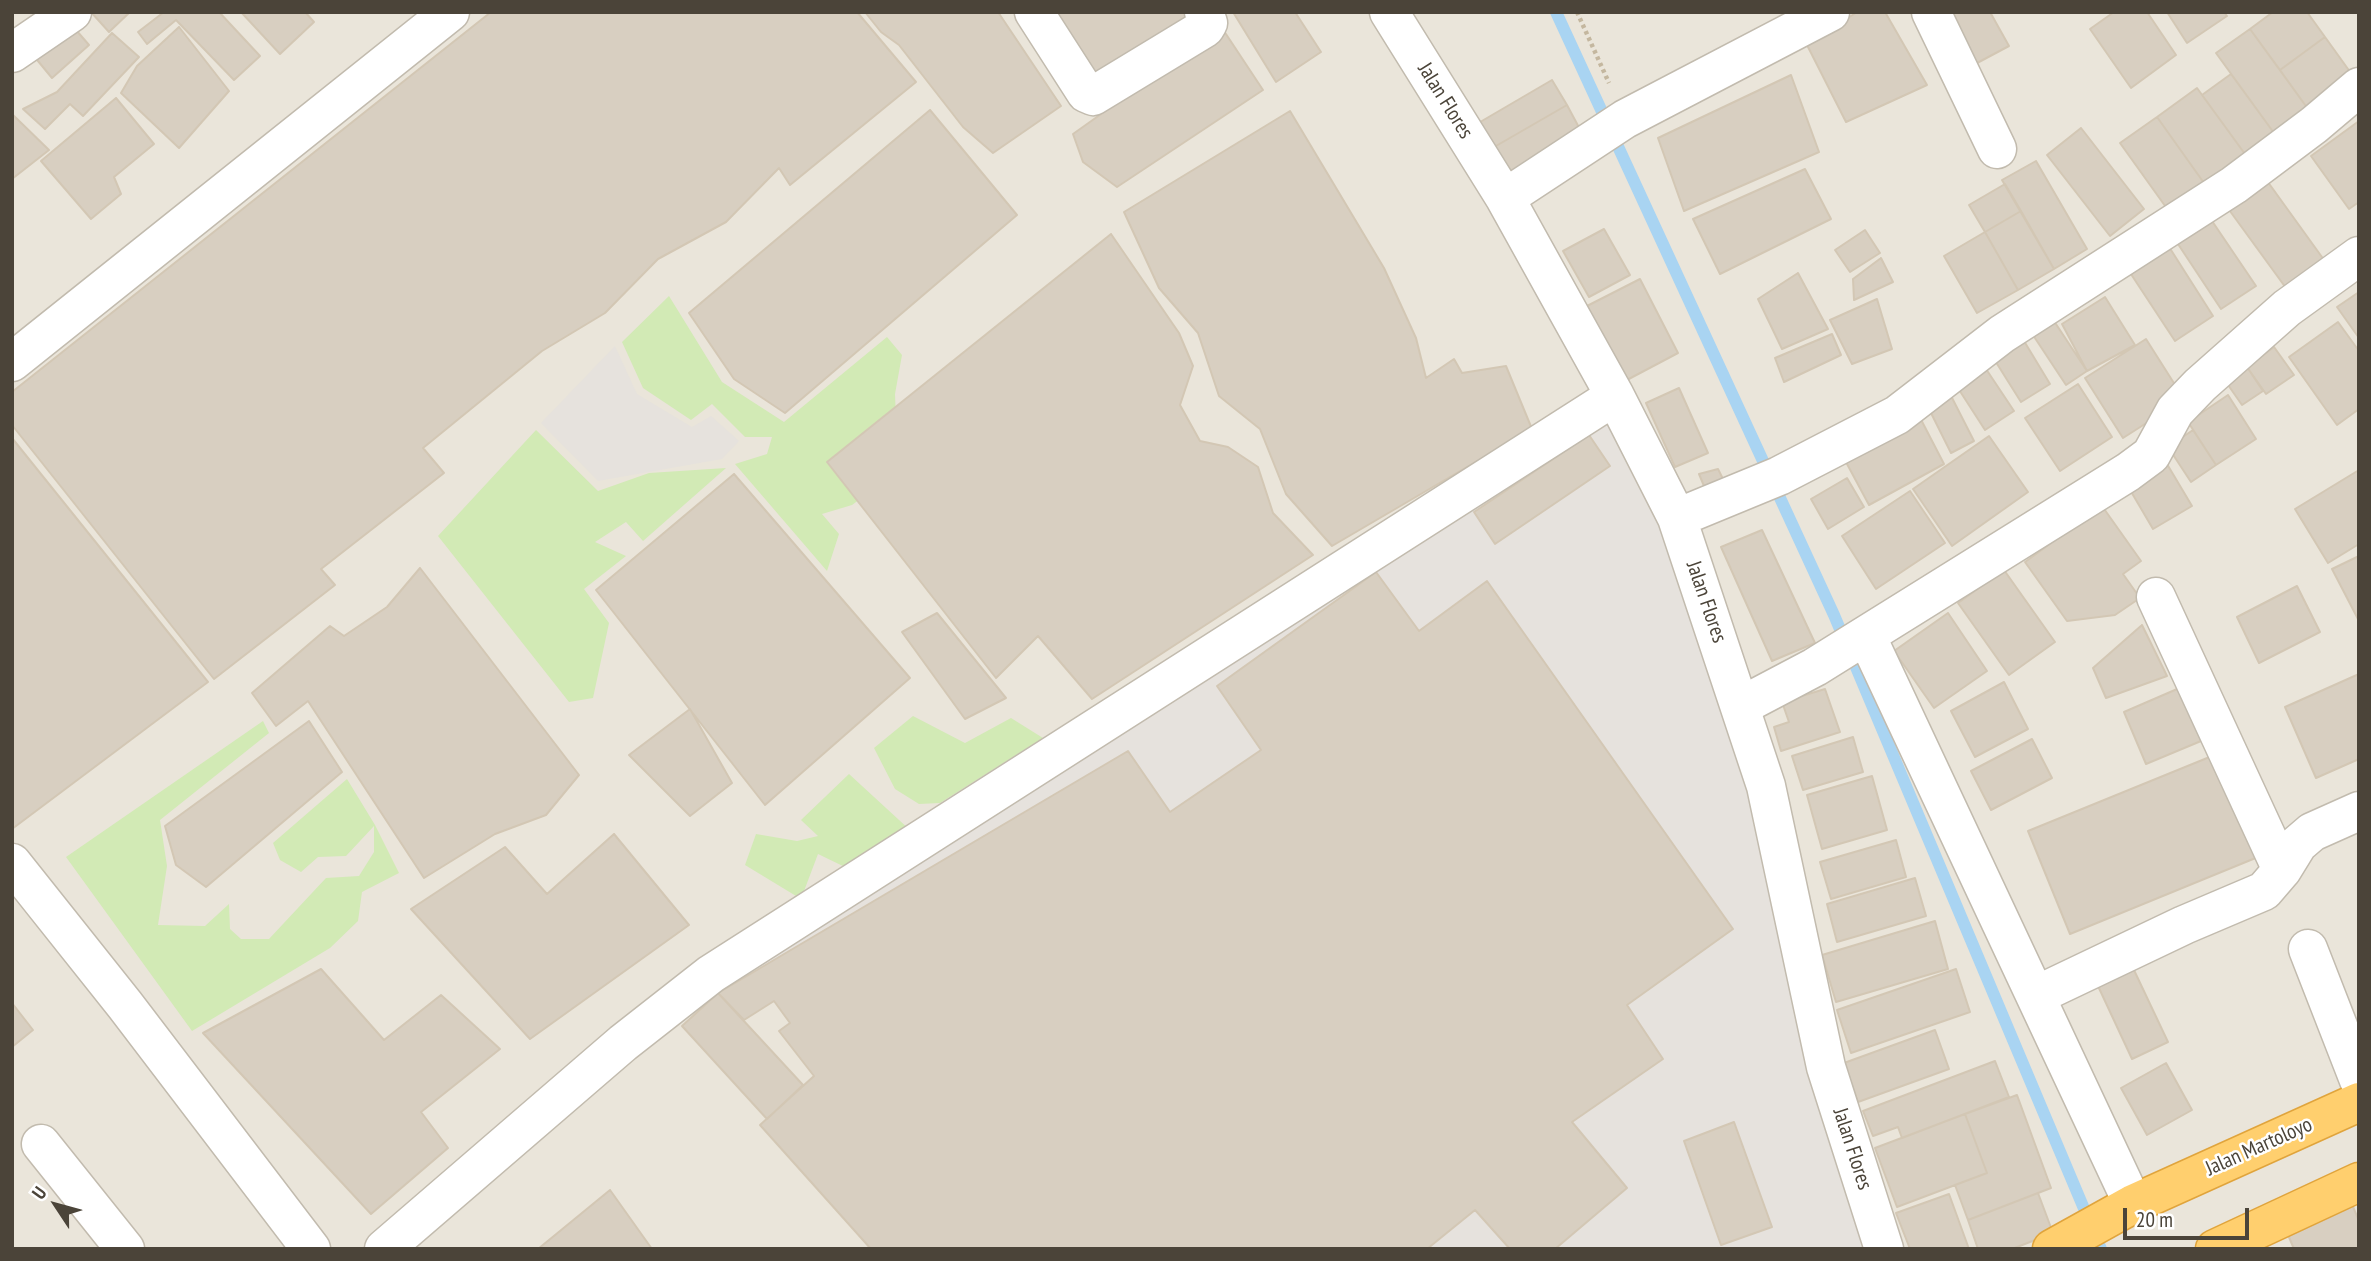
<!DOCTYPE html>
<html>
<head>
<meta charset="utf-8">
<style>
	body { margin:0 }
	#map { position:relative; width:2371px; height:1261px; overflow:hidden; background:#f6f3ec; font-family:"PT Sans Narrow",sans-serif }
	canvas { display:block }
	.frame { position:absolute; inset:0; border:14px solid #4b4439; pointer-events:none }
	.north { position:absolute; left:21px; top:1170px; width:70px; height:70px; -webkit-text-stroke:5px #fff; paint-order:stroke; rotate:306deg; font-size:19px; font-weight:700; line-height:28px; text-align:center; color:#4b4439 }
	.north::after { content:''; display:block; margin:auto; width:24px; height:32px; background:#4b4439; clip-path:polygon(50% 0,100% 100%,50% 72%,0 100%) }
	.scale { position:absolute; left:2123px; top:1208px; width:126px; height:32px; box-sizing:border-box; border:4px solid #4b4439; border-top:0; padding-left:9px; font-size:21px; line-height:24px; white-space:nowrap; color:#4b4439; -webkit-text-stroke:5px #fff; paint-order:stroke }
</style>
</head>
<body>
<div id="map">
<canvas width="2371" height="1261"></canvas>
<div class="frame"></div>
<div class="north">U</div>
<div class="scale">20 m</div>
</div>
<script>
const g = document.querySelector('canvas').getContext('2d');
g.lineJoin = 'round';
function fillPath(path, color) { g.fillStyle = color; g.fill(path, 'evenodd'); }
const poly = rows => new Path2D(rows.map(r => 'M' + r).join(''));
function stroke(path, color, width, dash) { g.strokeStyle = color; g.lineWidth = width; g.lineCap = dash ? 'butt' : 'round'; g.setLineDash(dash || []); g.stroke(path); }
function drawText(font, color, halo, rows, align = 'center') {
  g.font = font + ' "PT Sans Narrow",sans-serif'; g.lineWidth = 5; g.setLineDash([]); g.textBaseline = 'middle'; g.strokeStyle = halo; g.fillStyle = color; for (const [text, x, y, turn = 0] of rows) {
    g.save(); g.translate(x, y); g.rotate((+turn || 0) * Math.PI / 180); g.textAlign = isNaN(turn) ? turn : align; if (halo) g.strokeText(text, 0, 0); g.fillText(text, 0, 0); g.restore();
  }
}
fillPath(poly([
	[12,12,2359,12,2359,1249,12,1249]
]), '#eae5da');
fillPath(poly([
	[615,346,637,394,692,427,711,416,739,441,722,459,598,481,541,423],
	[1615,396,1677,518,1884,1249,871,1249,760,1125,814,1076,779,1031,789,1022,774,1001,744,1020,718,993,711,974]
]), '#e6e2dd');
fillPath(poly([
	[669,296,722,382,784,422,887,337,902,355,895,394,898,471,852,505,822,514,839,534,827,571,735,464,767,454,772,437,745,437,712,404,691,420,643,388,622,342],
	[536,430,598,491,649,473,726,468,643,541,626,522,595,542,626,556,584,589,609,623,593,698,569,702,438,536],
	[913,716,965,743,1011,718,1043,738,940,803,919,804,895,789,874,748],
	[263,721,269,733,160,820,167,866,158,925,205,926,229,904,230,929,241,939,269,939,326,878,359,876,374,852,374,826,346,856,318,857,301,872,280,860,273,843,347,779,375,825,399,873,362,892,358,921,330,948,192,1031,66,857],
	[849,774,911,831,847,868,818,854,801,899,745,865,756,834,797,841,818,836,801,820]
]), '#d2eab5');
stroke(poly([
	[1556,12,1834,615,2101,1249]
]), '#a9d4f2', 12);
const building = poly([
	[91,12,130,12,109,32,91,12],
	[164,12,219,12,260,56,234,80,176,20,147,44,138,32,164,12],
	[241,12,305,12,314,22,280,54,241,12],
	[491,12,857,12,916,82,790,185,779,168,726,222,658,259,605,313,542,351,423,448,444,473,321,569,335,585,214,679,12,425,12,392,491,12],
	[865,12,998,12,1061,106,993,153,963,127,899,45,881,32,865,12],
	[1049,12,1194,12,1097,74,1049,12],
	[1233,12,1295,12,1321,52,1276,82,1233,12],
	[1857,12,1885,12,1927,85,1846,122,1807,45,1857,12],
	[1934,12,1990,12,2009,46,1964,70,1934,12],
	[2114,12,2147,12,2176,55,2131,88,2090,29,2114,12],
	[2167,12,2224,12,2227,16,2187,43,2167,12],
	[2273,12,2307,12,2325,37,2280,70,2250,29,2273,12],
	[70,23,89,45,52,78,33,55,70,23],
	[179,27,229,91,179,148,121,93,137,66,179,27],
	[1222,28,1263,90,1117,187,1083,162,1073,134,1222,28],
	[2250,29,2308,109,2274,133,2216,53,2250,29],
	[112,33,139,57,83,116,70,104,45,129,23,109,57,92,112,33],
	[2325,37,2353,76,2308,109,2280,70,2325,37],
	[2231,74,2274,133,2245,154,2202,95,2231,74],
	[1791,75,1819,152,1684,211,1658,138,1791,75],
	[1552,80,1567,105,1489,150,1475,125,1552,80],
	[2197,88,2245,154,2204,183,2157,117,2197,88],
	[116,98,154,144,114,177,121,194,91,219,41,161,116,98],
	[1567,105,1583,135,1507,179,1489,150,1567,105],
	[930,110,1017,215,785,413,734,379,689,313,930,110],
	[1290,111,1384,268,1416,338,1426,378,1454,359,1462,373,1506,366,1532,429,1332,546,1286,494,1260,429,1219,396,1198,333,1159,288,1124,212,1290,111],
	[12,114,49,150,12,179,12,114],
	[2157,117,2204,183,2168,210,2120,143,2157,117],
	[2359,121,2359,202,2349,209,2311,156,2359,121],
	[2081,128,2144,209,2110,236,2047,155,2081,128],
	[2036,161,2087,249,2054,269,2002,180,2036,161],
	[1805,169,1831,219,1720,274,1693,219,1805,169],
	[2265,178,2332,271,2294,299,2227,207,2265,178],
	[2005,184,2021,211,1985,232,1969,205,2005,184],
	[2021,211,2054,269,2018,290,1985,232,2021,211],
	[2210,218,2256,286,2221,309,2176,241,2210,218],
	[1604,229,1630,275,1589,297,1563,251,1604,229],
	[1865,230,1880,253,1850,272,1835,250,1865,230],
	[1985,232,2018,290,1977,313,1944,256,1985,232],
	[1111,234,1179,333,1193,366,1180,405,1200,441,1228,447,1258,467,1273,513,1313,555,1092,699,1038,636,996,678,827,462,1111,234],
	[2164,239,2213,316,2175,341,2125,265,2164,239],
	[1881,258,1893,282,1854,300,1853,279,1881,258],
	[1798,273,1828,329,1782,349,1758,299,1798,273],
	[1640,279,1678,353,1625,381,1587,306,1640,279],
	[2359,292,2359,338,2337,307,2359,292],
	[2105,297,2135,345,2087,371,2062,324,2105,297],
	[1877,299,1892,349,1852,364,1830,320,1877,299],
	[2050,315,2087,371,2066,385,2029,329,2050,315],
	[2338,322,2359,351,2359,409,2337,425,2289,357,2338,322],
	[1832,334,1841,355,1784,382,1775,358,1832,334],
	[2146,339,2184,399,2123,438,2085,378,2146,339],
	[2024,341,2050,384,2021,402,1994,359,2024,341],
	[2274,347,2294,375,2266,394,2247,367,2274,347],
	[1984,366,2014,411,1985,430,1956,385,1984,366],
	[2247,367,2263,391,2242,405,2226,382,2247,367],
	[2078,384,2112,437,2060,471,2025,418,2078,384],
	[1679,388,1708,453,1675,467,1646,403,1679,388],
	[1948,390,1974,441,1951,453,1925,401,1948,390],
	[2228,395,2256,439,2216,465,2188,422,2228,395],
	[1915,408,1944,464,1869,505,1839,449,1915,408],
	[2193,430,2216,465,2191,482,2168,447,2193,430],
	[1589,435,1610,466,1495,544,1474,512,1589,435],
	[1989,436,2028,492,1952,546,1913,489,1989,436],
	[12,438,208,682,12,829,12,438],
	[2164,459,2192,506,2153,529,2126,483,2164,459],
	[1718,469,1728,489,1709,498,1699,474,1718,469],
	[2359,470,2359,544,2328,563,2295,509,2359,470],
	[734,474,910,678,765,805,596,590,734,474],
	[1847,478,1864,507,1828,529,1811,499,1847,478],
	[1910,491,1945,543,1876,589,1842,536,1910,491],
	[2102,506,2141,561,2123,574,2140,598,2115,615,2067,621,2025,562,2102,506],
	[1762,530,1815,643,1772,661,1721,547,1762,530],
	[2359,556,2359,621,2332,569,2359,556],
	[420,568,579,775,546,815,495,834,424,878,308,701,276,726,252,693,330,626,344,636,387,607,420,568],
	[2004,570,2055,642,2009,675,1958,603,2004,570],
	[1376,572,1419,631,1487,581,1733,929,1627,1005,1663,1059,1572,1122,1627,1188,1555,1249,1510,1249,1475,1210,1427,1249,871,1249,760,1125,814,1076,779,1031,790,1023,774,1001,744,1020,718,993,1128,751,1170,812,1261,750,1217,686,1376,572],
	[2297,586,2320,632,2259,663,2237,617,2297,586],
	[937,613,1006,698,965,719,902,632,937,613],
	[1948,613,1987,671,1934,708,1894,651,1948,613],
	[2142,625,2167,676,2106,698,2093,668,2142,625],
	[2359,674,2359,759,2316,778,2285,707,2359,674],
	[2004,682,2028,729,1975,757,1951,711,2004,682],
	[2191,683,2213,736,2146,764,2124,712,2191,683],
	[1825,689,1840,732,1781,751,1774,727,1789,722,1782,702,1825,689],
	[690,709,732,783,690,816,629,755,690,709],
	[309,721,342,772,206,887,176,865,165,826,309,721],
	[1853,737,1863,772,1803,790,1792,756,1853,737],
	[2032,739,2052,778,1991,810,1971,771,2032,739],
	[2217,754,2258,857,2070,934,2028,831,2217,754],
	[1872,776,1887,830,1822,849,1807,795,1872,776],
	[614,834,689,925,530,1039,411,909,505,847,547,894,614,834],
	[1896,840,1906,877,1831,899,1820,862,1896,840],
	[1915,878,1926,916,1837,942,1827,904,1915,878],
	[1935,921,1948,969,1836,1002,1822,955,1935,921],
	[2133,968,2168,1042,2132,1059,2098,986,2133,968],
	[321,969,384,1040,441,995,500,1049,421,1112,448,1148,371,1214,203,1033,321,969],
	[1956,969,1970,1012,1851,1053,1837,1010,1956,969],
	[718,993,803,1085,767,1119,682,1026,718,993],
	[12,1003,33,1030,12,1047,12,1003],
	[1935,1030,1949,1069,1858,1102,1844,1063,1935,1030],
	[1995,1061,2009,1097,1902,1138,1898,1127,1873,1136,1863,1111,1995,1061],
	[2166,1063,2192,1110,2147,1135,2121,1088,2166,1063],
	[2017,1095,2051,1188,1968,1220,1955,1185,1987,1173,1965,1114,2017,1095],
	[1965,1114,1987,1173,1897,1207,1875,1148,1965,1114],
	[1734,1122,1772,1227,1721,1245,1684,1141,1734,1122],
	[610,1190,652,1249,538,1249,610,1190],
	[2038,1193,2053,1233,2012,1249,1978,1249,1968,1220,2038,1193],
	[1949,1194,1969,1249,1910,1249,1896,1213,1949,1194],
	[2351,1202,2359,1221,2359,1249,2294,1249,2286,1230,2351,1202]
]);
fillPath(building, '#d8cfc1');
stroke(building, '#d3c7b4', 2);
const minor = poly([
	[1034,12,1086,93,1093,96,1205,28,1208,23,1204,12],
	[1389,12,1505,198,1615,396,1677,518,1766,786,1826,1067,1884,1249],
	[1931,12,1997,149],
	[12,53,72,12],
	[1505,198,1625,119,1830,12],
	[12,362,450,12],
	[1677,518,1779,476,1897,415,2002,334,2234,185,2314,125,2359,87],
	[2156,597,2282,870],
	[1866,635,2133,1204],
	[1741,706,1815,667,2128,472,2151,455,2175,411,2200,385,2287,308,2359,256],
	[12,863,125,1005,311,1249],
	[2308,949,2359,1080],
	[2037,995,2184,925,2264,891,2282,870,2298,844,2312,832,2359,811],
	[41,1144,125,1249],
	[384,1249,623,1043,711,974,1615,396]
]);
const highway = poly([
	[2052,1249,2133,1204,2359,1102],
	[2215,1249,2359,1182]
]);
stroke(minor, '#c2bbae', 41);
stroke(highway, '#e0a43c', 41);
stroke(poly([
	[1577,12,1609,83]
]), '#c4b79f', 4.5, [3.5, 3.5]);
stroke(minor, '#fff', 38);
stroke(highway, '#ffcf6e', 38);
drawText('21px', '#4b4439', '#fff', [
	["Jalan Flores",1445,101,58],
	["Jalan Flores",1706,602,71],
	["Jalan Martoloyo",2259,1147,-24],
	["Jalan Flores",1852,1149,72]
]);
</script>
</body>
</html>
